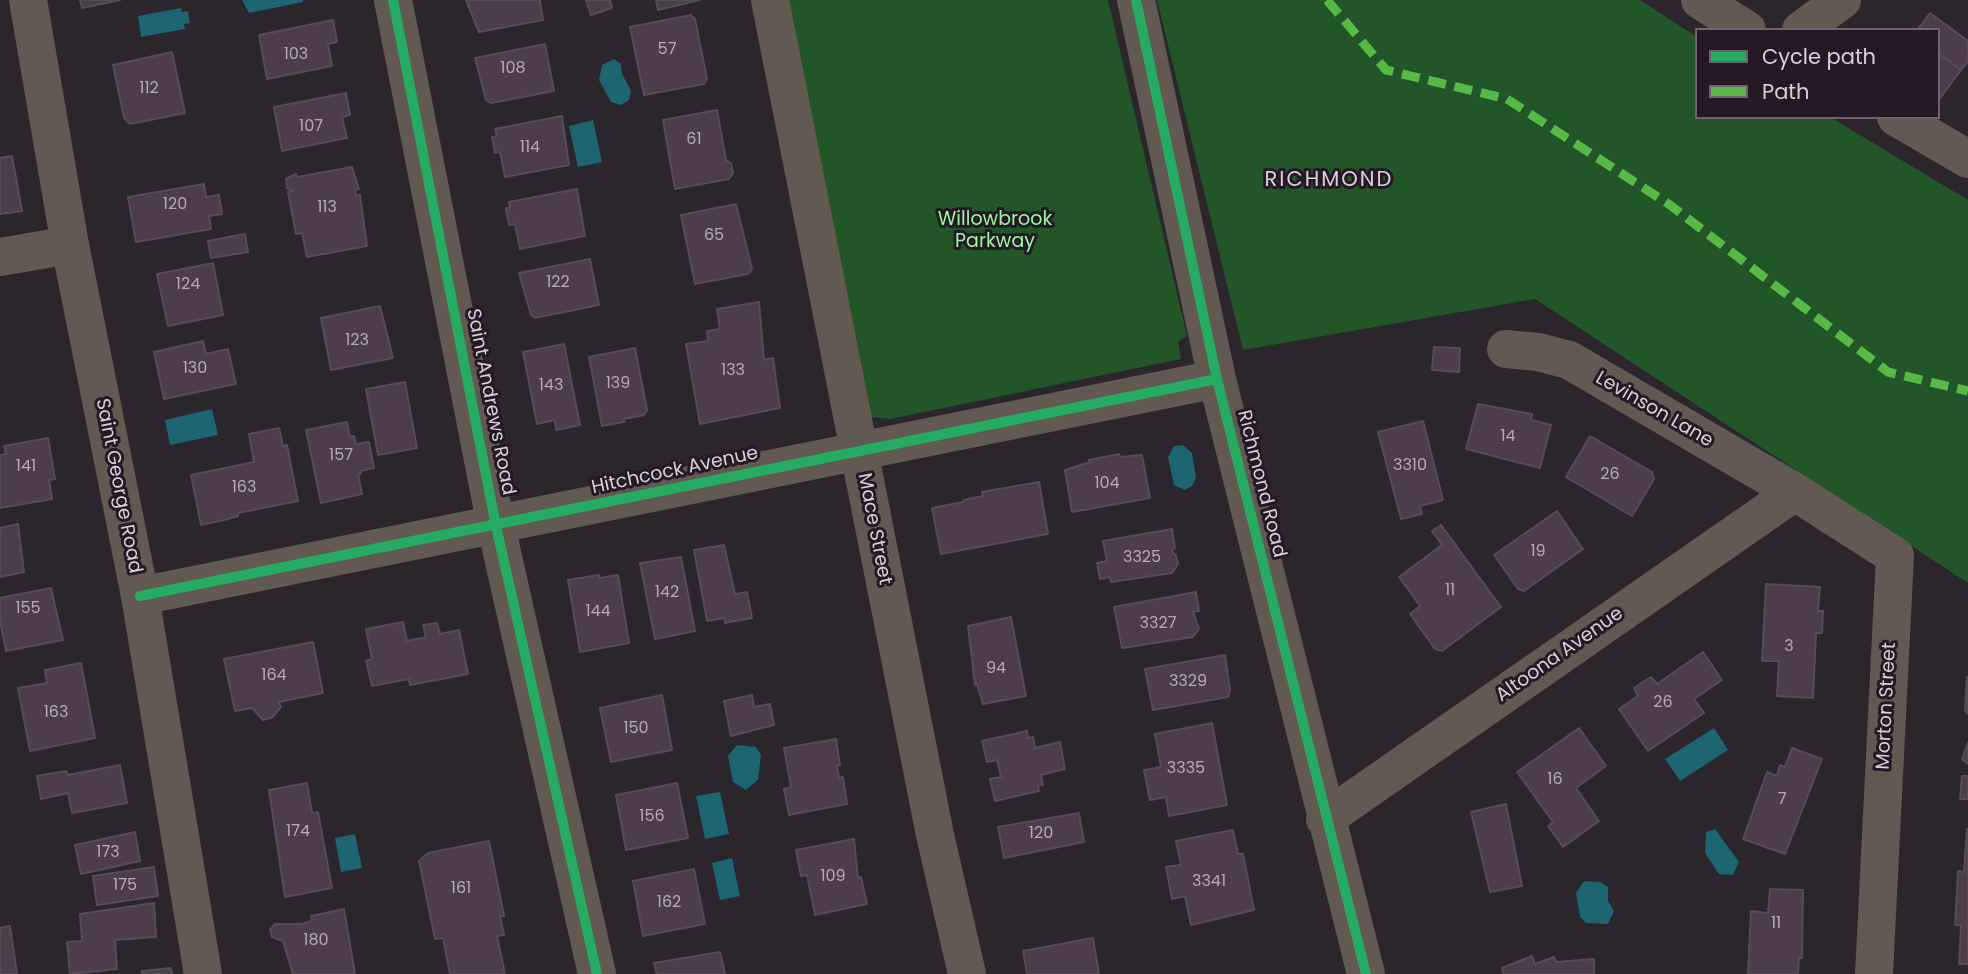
<!DOCTYPE html>
<html>
<head>
<meta charset="utf-8">
<style>
	body { margin:0 }
	#map { position:relative; width:1968px; height:974px; overflow:hidden; background:#2b252c; font-family:Poppins,sans-serif }
	canvas { display:block }
	.legend { position:absolute; left:1695px; top:28px; width:245px; height:91px; box-sizing:border-box; background:#251925; border:2px solid #6d626d; margin:0; padding:9px 12px; list-style:none; font-size:21px; color:#d8cfd8 }
	.legend li { display:flex; align-items:center; gap:14px; height:35px }
	.legend b { width:35px; border:2px solid #6d626d }
</style>
</head>
<body>
<div id="map">
<canvas width="1968" height="974"></canvas>
<ul class="legend">
<li><b style="height:9px;background:#26ab63"></b>Cycle path</li>
<li><b style="height:9px;background:#58b947"></b>Path</li>
</ul>
</div>
<script>
const g = document.querySelector('canvas').getContext('2d');
g.lineJoin = 'round';
function fillPath(path, color) { g.fillStyle = color; g.fill(path, 'evenodd'); }
const poly = rows => new Path2D(rows.map(r => 'M' + r).join(''));
function stroke(path, color, width, dash) { g.strokeStyle = color; g.lineWidth = width; g.lineCap = dash ? 'butt' : 'round'; g.setLineDash(dash || []); g.stroke(path); }
function drawText(font, color, halo, rows, align = 'center') {
  g.font = font + ' Poppins,sans-serif'; g.lineWidth = 6; g.setLineDash([]); g.textBaseline = 'middle'; g.strokeStyle = halo; g.fillStyle = color; for (const [text, x, y, turn = 0] of rows) {
    g.save(); g.translate(x, y); g.rotate((+turn || 0) * Math.PI / 180); g.textAlign = isNaN(turn) ? turn : align; if (halo) g.strokeText(text, 0, 0); g.fillText(text, 0, 0); g.restore();
  }
}
fillPath(poly([
	[781,0,1108,0,1187,336,1178,342,1181,359,890,419,870,417],
	[1157,0,1640,0,1697,37,1697,117,1830,117,1968,200,1968,583,1535,299,1243,350]
]), '#225527');
fillPath(poly([
	[242,0,303,0,303,2,249,13],
	[181,8,182,12,188,11,190,23,184,24,185,29,141,37,138,16],
	[614,59,621,64,622,74,631,91,629,100,621,105,611,102,599,80,602,65],
	[593,120,602,162,578,167,569,126],
	[212,409,218,435,170,445,165,420],
	[1183,445,1192,453,1196,478,1192,486,1185,490,1174,485,1168,457,1174,446],
	[1714,728,1728,750,1680,781,1665,759],
	[737,745,756,747,761,755,758,780,746,790,733,782,728,756],
	[720,792,729,834,705,839,696,796],
	[1715,829,1739,862,1733,875,1719,874,1705,853,1706,832],
	[355,834,362,868,341,872,335,838],
	[732,858,740,896,720,900,712,863],
	[1584,881,1600,882,1608,887,1608,901,1614,911,1608,924,1586,923,1580,917,1576,893]
]), '#1c6571');
const building = poly([
	[80,0,120,0,82,8,80,0],
	[466,0,540,0,543,20,479,32,466,0],
	[586,0,610,0,612,8,591,15,586,0],
	[656,0,700,0,658,10,656,0],
	[1930,13,1968,41,1968,61,1961,70,1938,53,1938,30,1917,30,1930,13],
	[691,15,695,19,707,79,704,84,644,95,630,27,691,15],
	[333,20,337,42,328,44,332,66,267,79,259,35,333,20],
	[545,44,554,91,491,103,486,100,475,58,545,44],
	[172,52,185,113,130,124,124,118,113,65,172,52],
	[1938,53,1961,70,1938,101,1938,53],
	[346,93,350,115,342,117,347,138,282,151,274,107,346,93],
	[717,110,726,160,731,163,733,173,729,179,675,189,663,120,717,110],
	[562,116,569,165,505,177,500,152,495,153,492,137,497,136,495,129,562,116],
	[12,156,22,211,0,214,0,158,12,156],
	[352,167,359,189,355,190,356,196,360,195,367,246,307,257,302,233,296,234,288,192,293,191,287,188,286,179,296,174,297,177,352,167],
	[204,184,206,197,219,195,222,214,209,216,211,229,136,242,128,197,204,184],
	[577,189,585,236,520,249,515,224,509,225,506,208,510,208,509,202,577,189],
	[736,204,752,269,748,274,695,284,681,215,736,204],
	[245,234,248,252,211,258,208,241,245,234],
	[590,259,599,305,535,318,531,315,519,273,590,259],
	[213,263,223,315,168,326,157,274,213,263],
	[759,302,764,360,773,358,780,408,700,424,686,344,708,341,707,331,720,329,717,309,759,302],
	[380,306,393,358,331,370,321,318,380,306],
	[203,341,206,354,228,349,236,384,164,399,154,352,203,341],
	[564,344,580,425,556,430,555,420,537,424,523,352,564,344],
	[1434,347,1460,348,1459,372,1432,370,1434,347],
	[635,348,647,410,644,415,624,419,624,422,602,426,589,357,635,348],
	[405,382,417,448,378,455,366,389,405,382],
	[1478,404,1532,414,1531,420,1551,425,1540,468,1466,449,1478,404],
	[1423,421,1443,500,1420,506,1422,514,1401,519,1378,432,1423,421],
	[347,422,350,437,354,436,356,444,369,442,374,468,360,471,361,474,358,474,362,494,321,503,306,430,347,422],
	[279,428,283,446,287,445,298,501,238,513,238,516,228,519,201,525,191,475,254,462,249,434,279,428],
	[1590,436,1652,472,1654,479,1632,516,1566,477,1590,436],
	[48,438,55,479,49,480,52,499,0,508,0,455,6,454,4,446,48,438],
	[1119,454,1120,457,1142,455,1150,498,1072,512,1065,470,1090,462,1089,460,1119,454],
	[1039,482,1048,534,941,554,932,508,963,502,963,500,983,496,982,492,1039,482],
	[1557,511,1583,549,1524,591,1518,589,1494,555,1557,511],
	[18,524,24,572,0,577,0,528,18,524],
	[1441,525,1501,607,1442,651,1435,649,1410,614,1420,606,1399,577,1442,545,1432,531,1441,525],
	[1172,529,1175,548,1172,549,1173,553,1176,555,1178,564,1172,573,1111,582,1110,577,1100,579,1097,563,1107,561,1103,541,1172,529],
	[724,545,735,594,747,592,752,618,725,623,725,618,707,621,694,550,724,545],
	[681,557,695,631,655,639,640,563,681,557],
	[599,575,599,578,618,575,629,643,580,652,568,580,599,575],
	[1766,584,1820,587,1818,611,1823,611,1822,633,1816,633,1813,698,1777,696,1779,661,1762,661,1766,584],
	[51,588,63,640,6,651,0,621,0,598,51,588],
	[1196,592,1199,611,1193,612,1199,629,1193,637,1122,648,1114,607,1196,592],
	[1011,617,1026,696,983,704,977,684,975,685,968,626,1011,617],
	[403,622,407,641,426,637,423,625,437,623,440,634,459,630,468,674,410,685,409,679,372,686,366,661,372,659,366,629,403,622],
	[313,642,323,693,279,702,281,707,273,717,263,720,252,708,235,711,224,659,313,642],
	[1703,652,1722,680,1694,699,1704,713,1648,751,1619,709,1638,696,1634,688,1651,677,1657,684,1703,652],
	[1225,655,1230,690,1228,697,1153,710,1145,669,1225,655],
	[81,663,95,738,30,751,18,688,47,683,45,670,81,663],
	[1967,677,1968,677,1968,714,1965,711,1967,677],
	[662,695,672,750,611,762,600,708,662,695],
	[752,695,754,707,770,704,774,725,731,736,724,701,752,695],
	[1212,723,1227,805,1169,816,1166,797,1150,800,1144,770,1161,767,1155,734,1212,723],
	[1579,728,1606,766,1576,788,1599,821,1563,847,1548,826,1553,822,1517,772,1579,728],
	[1027,731,1028,738,1033,737,1035,748,1060,742,1065,769,1041,775,1043,785,1038,786,1039,791,995,801,990,779,1001,777,997,760,987,762,982,741,1027,731],
	[836,739,840,765,837,766,839,778,843,777,847,804,789,815,784,789,791,787,784,748,836,739],
	[1968,743,1968,764,1962,759,1968,743],
	[1792,748,1822,759,1785,854,1743,839,1767,772,1777,776,1780,765,1785,767,1792,748],
	[120,765,127,803,72,813,68,793,41,799,37,776,66,771,68,775,120,765],
	[1962,776,1968,776,1968,799,1960,799,1962,776],
	[307,783,312,813,318,812,332,888,285,897,269,790,307,783],
	[677,783,688,838,626,850,616,795,677,783],
	[1506,804,1522,886,1490,892,1471,812,1506,804],
	[1079,813,1084,842,1004,858,998,827,1079,813],
	[1967,829,1968,829,1968,964,1959,964,1961,925,1955,925,1958,871,1964,872,1967,829],
	[1233,830,1238,854,1243,854,1254,910,1191,925,1185,896,1172,899,1166,867,1181,865,1176,841,1233,830],
	[135,832,140,861,81,874,75,845,135,832],
	[854,839,858,878,861,877,867,904,815,915,807,875,801,876,796,850,854,839],
	[489,841,504,916,500,916,504,935,497,936,505,974,450,974,443,938,435,939,419,861,428,853,489,841],
	[154,867,158,896,97,905,93,876,154,867],
	[694,869,705,924,643,936,633,881,694,869],
	[1770,889,1803,890,1802,958,1799,958,1798,974,1748,974,1751,911,1768,913,1770,889],
	[154,903,156,937,115,940,117,969,70,974,67,942,82,941,80,914,154,903],
	[344,909,355,974,293,974,283,941,272,937,270,930,275,924,302,924,312,921,311,916,344,909],
	[10,926,17,974,0,974,0,928,10,926],
	[1093,938,1099,974,1027,974,1023,951,1093,938],
	[720,952,725,974,657,974,654,963,720,952],
	[1532,956,1535,964,1554,957,1556,962,1594,959,1594,974,1504,974,1502,968,1532,956],
	[171,968,172,974,142,974,142,971,171,968]
]);
fillPath(building, '#4d3d4c');
stroke(building, '#544e53', 2);
stroke(poly([
	[28,0,70,245,140,596,203,974],
	[393,0,496,526,597,974],
	[770,0,935,835,967,974],
	[1136,0,1217,379,1366,974],
	[1700,0,1747,30],
	[1801,30,1842,0],
	[1896,117,1968,159],
	[0,257,70,245],
	[1506,349,1538,352,1569,360,1795,492,1895,556,1874,974],
	[140,596,1217,379],
	[1325,819,1795,492]
]), '#625952', 38);
stroke(poly([
	[1327,0,1386,70,1507,99,1670,205,1888,372,1968,391]
]), '#58b947', 9, [18, 9]);
stroke(poly([
	[393,0,496,526,597,974],
	[1136,0,1217,379,1366,974],
	[140,596,1217,379]
]), '#26ab63', 10);
drawText('16px', '#b5aab5', null, [
	["57",667,50],
	["103",296,55],
	["108",513,69],
	["112",149,89],
	["107",311,127],
	["61",694,140],
	["114",530,148],
	["120",175,205],
	["113",327,208],
	["65",714,236],
	["122",558,283],
	["124",188,285],
	["123",357,341],
	["130",195,369],
	["133",733,371],
	["139",618,384],
	["143",551,386],
	["14",1508,437],
	["157",341,456],
	["3310",1410,466],
	["141",26,467],
	["26",1610,475],
	["104",1107,484],
	["163",244,488],
	["19",1538,552],
	["3325",1142,558],
	["11",1450,591],
	["142",667,593],
	["155",28,609],
	["144",598,612],
	["3327",1158,624],
	["3",1789,647],
	["94",996,669],
	["164",274,676],
	["3329",1188,682],
	["26",1663,703],
	["163",56,713],
	["150",636,729],
	["3335",1186,769],
	["16",1555,780],
	["7",1782,800],
	["156",652,817],
	["174",298,832],
	["120",1041,834],
	["173",108,853],
	["109",833,877],
	["3341",1209,882],
	["175",125,886],
	["161",461,889],
	["162",669,903],
	["11",1776,924],
	["180",316,941]
]);
drawText('19px', '#99fa9c', '#251925', [
	["Willowbrook",995,220],
	["Parkway",995,242]
]);
drawText('19px', '#d8cfd8', '#251925', [
	["Saint Andrews Road",490,402,79],
	["Levinson Lane",1654,410,30],
	["Hitchcock Avenue",675,471,-12],
	["Richmond Road",1261,484,76],
	["Saint George Road",118,486,79],
	["Mace Street",874,529,79],
	["Altoona Avenue",1560,655,-35],
	["Morton Street",1887,706,-87]
]);
g.letterSpacing = '2px';
drawText('21px', '#d8cfd8', '#251925', [
	["RICHMOND",1329,181]
]);
g.letterSpacing = '0px';
</script>
</body>
</html>
